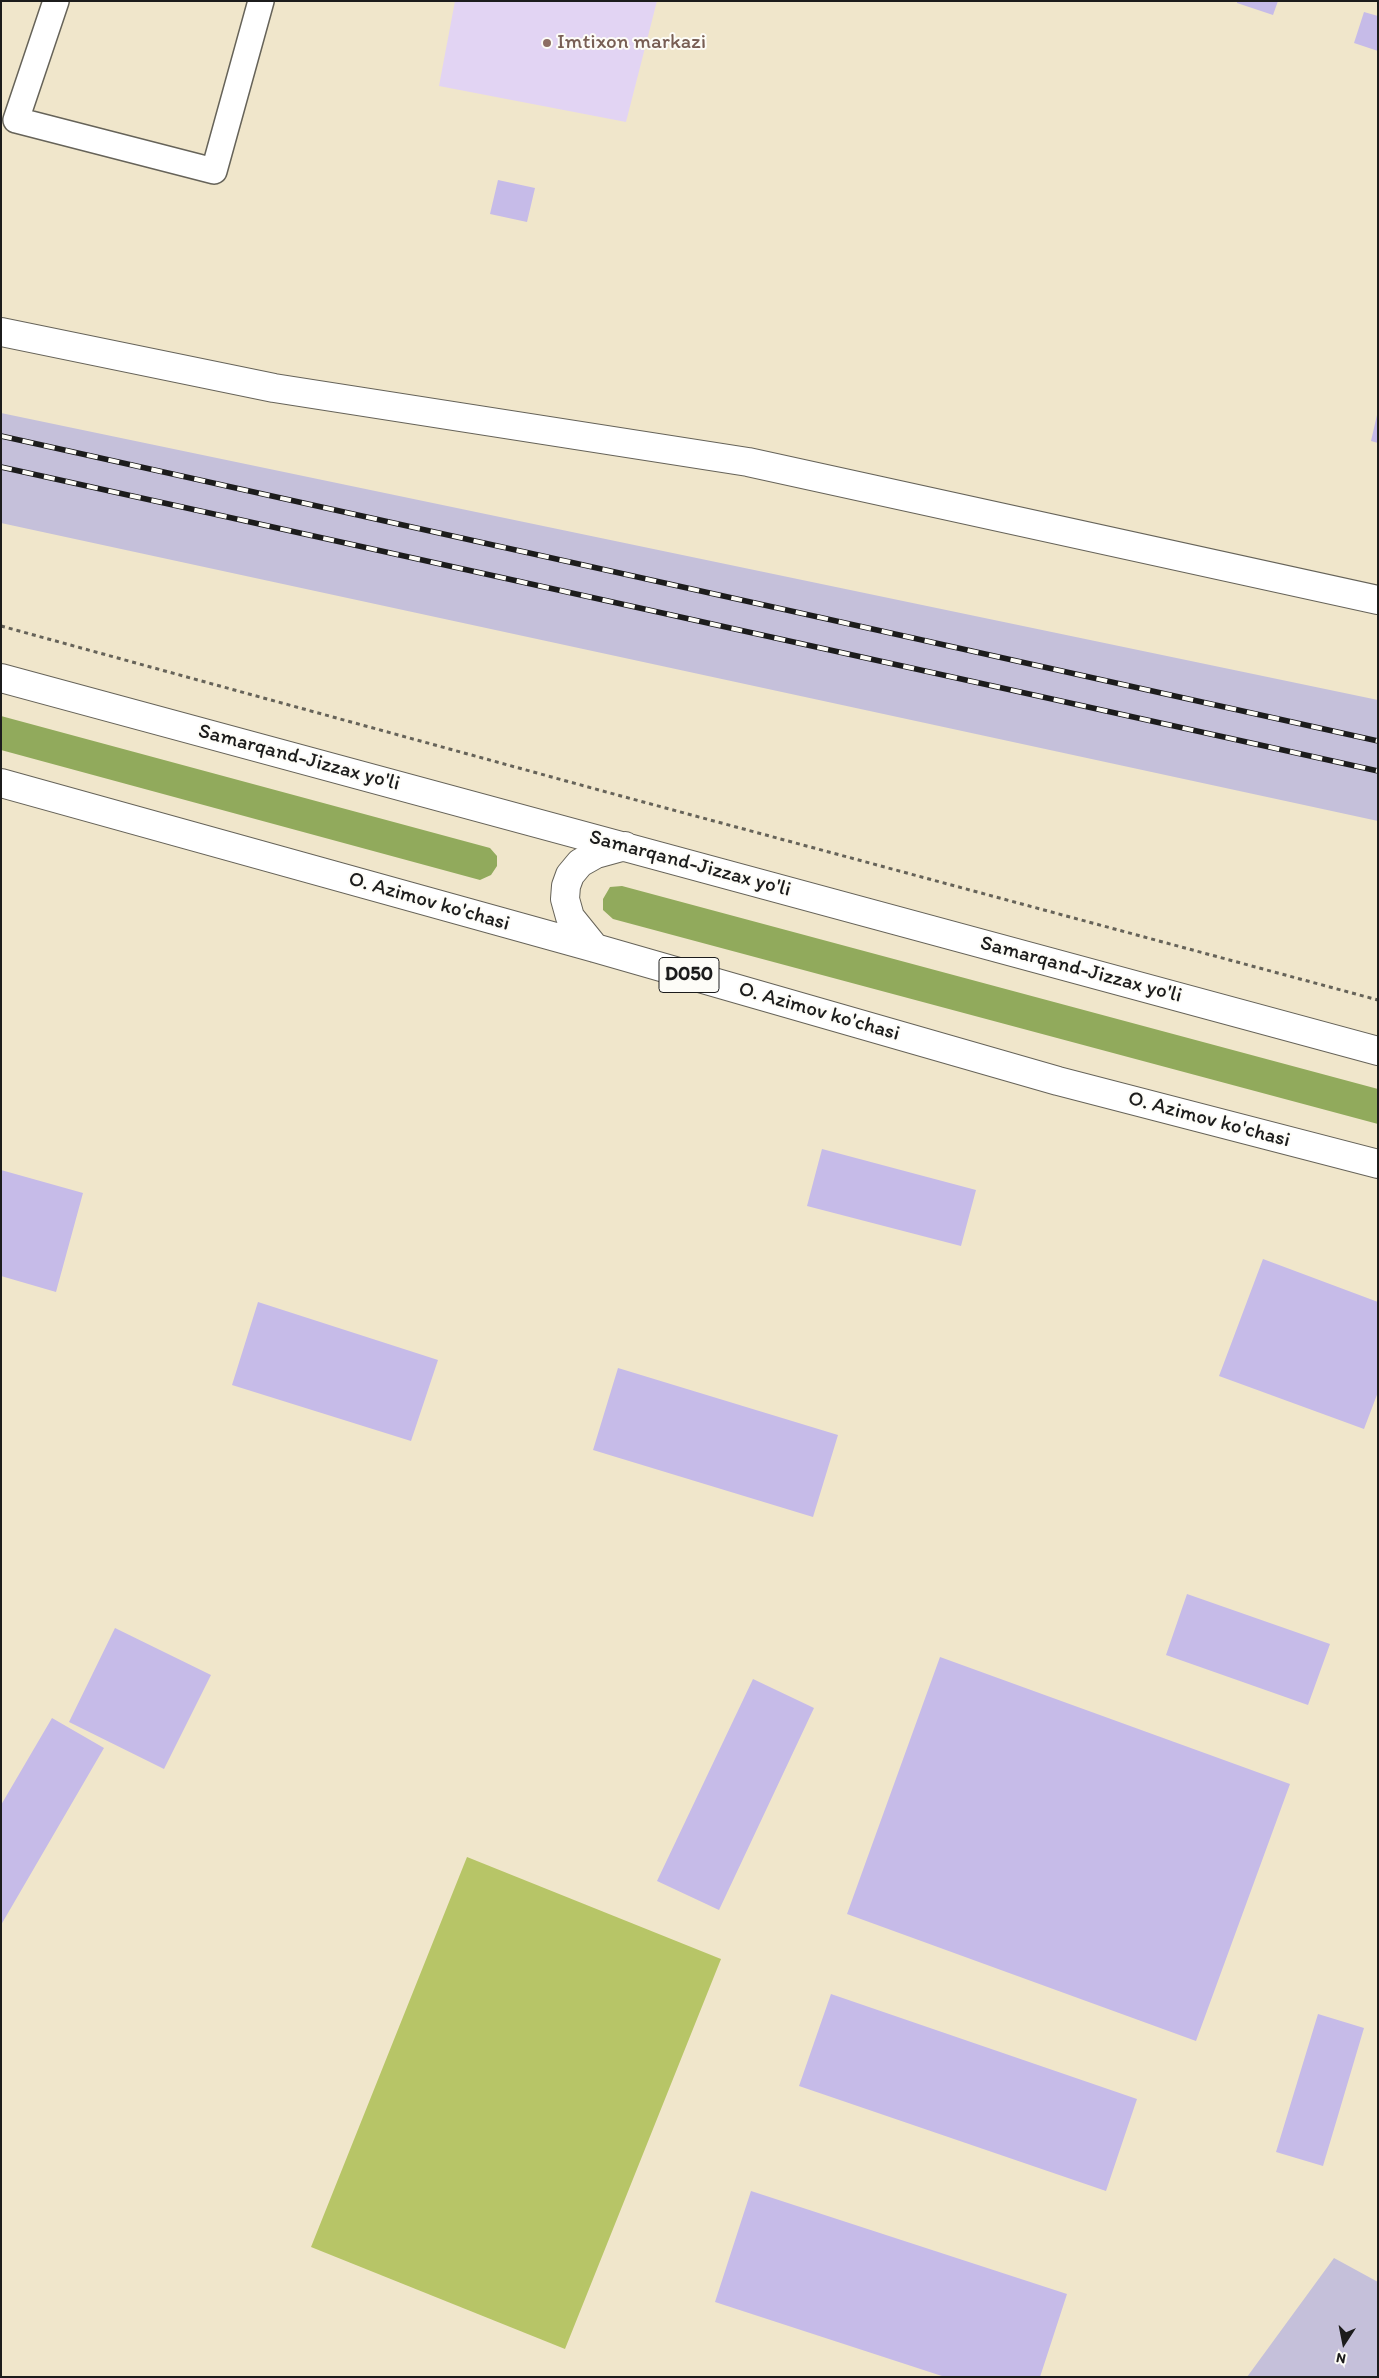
<!DOCTYPE html>
<html>
<head>
<meta charset="utf-8">
<style>
	body { margin:0 }
	#map { position:relative; width:1379px; height:2378px; overflow:hidden; background:#f0e6cb; font-family:Itim,sans-serif }
	canvas { display:block }
	.frame { position:absolute; inset:0; border:2px solid #1c1c1c; pointer-events:none }
	.north { position:absolute; left:1319px; top:2318px; width:50px; height:50px; -webkit-text-stroke:4px #fdfcf7; paint-order:stroke; rotate:191deg; font-size:14px; font-weight:700; line-height:20px; text-align:center; color:#1c1c1c }
	.north::after { content:''; display:block; margin:auto; width:18px; height:22px; background:#1c1c1c; clip-path:polygon(50% 0,100% 100%,50% 72%,0 100%) }
</style>
</head>
<body>
<div id="map">
<canvas width="1379" height="2378"></canvas>
<div class="frame"></div>
<div class="north">N</div>
</div>
<script>
const g = document.querySelector('canvas').getContext('2d');
g.lineJoin = 'round';
function fillPath(path, color) { g.fillStyle = color; g.fill(path, 'evenodd'); }
const poly = rows => new Path2D(rows.map(r => 'M' + r).join(''));
function stroke(path, color, width, dash) { g.strokeStyle = color; g.lineWidth = width; g.lineCap = dash ? 'butt' : 'round'; g.setLineDash(dash || []); g.stroke(path); }
function drawText(font, color, halo, rows, align = 'center') {
  g.font = font + ' Itim,sans-serif'; g.lineWidth = 4; g.setLineDash([]); g.textBaseline = 'middle'; g.strokeStyle = halo; g.fillStyle = color; for (const [text, x, y, turn = 0] of rows) {
    g.save(); g.translate(x, y); g.rotate((+turn || 0) * Math.PI / 180); g.textAlign = isNaN(turn) ? turn : align; if (halo) g.strokeText(text, 0, 0); g.fillText(text, 0, 0); g.restore();
  }
}
fillPath(poly([
	[455,1,657,1,626,122,439,86]
]), '#e2d4f3');
fillPath(poly([
	[1,413,1378,700,1378,821,1,523],
	[1334,2258,1378,2282,1378,2377,1247,2377]
]), '#c5c0da');
fillPath(poly([
	[467,1857,721,1959,565,2349,311,2247]
]), '#b7c567');
fillPath(poly([
	[1,716,490,848,497,856,497,866,491,875,480,880,1,750],
	[622,886,1378,1089,1378,1124,613,919,603,910,603,899,610,887]
]), '#91aa5c');
fillPath(poly([
	[1237,1,1278,1,1273,15,1237,3],
	[1364,12,1378,16,1378,51,1354,43],
	[498,180,535,188,527,222,490,214],
	[1377,415,1378,415,1378,443,1371,441],
	[822,1149,976,1190,961,1246,807,1206],
	[1,1170,83,1193,56,1292,1,1276],
	[1263,1259,1378,1302,1378,1392,1364,1429,1219,1376],
	[258,1302,438,1360,411,1441,232,1385],
	[618,1368,838,1435,813,1517,593,1450],
	[1187,1594,1330,1644,1308,1705,1166,1655],
	[115,1628,211,1675,164,1769,69,1722],
	[940,1657,1290,1784,1196,2041,847,1914],
	[753,1679,814,1708,719,1910,657,1881],
	[52,1718,104,1748,1,1925,1,1805],
	[831,1994,1137,2099,1106,2191,799,2086],
	[1318,2014,1364,2028,1323,2166,1276,2152],
	[751,2191,1067,2294,1040,2377,945,2377,715,2302]
]), '#c6bbe8');
const service = poly([
	[56,1,16,120,214,171,261,1]
]);
const minor = poly([
	[1,332,274,388,748,462,1378,600]
]);
const primary = poly([
	[1,678,1378,1051],
	[1,783,595,948,1058,1081,1378,1164],
	[595,948,570,917,565,899,566,886,570,875,580,863,596,854,625,846]
]);
stroke(service, '#666359', 28);
stroke(minor, '#666359', 30);
stroke(primary, '#666359', 30);
stroke(poly([
	[1,626,610,793,1378,1000]
]), '#666359', 3, [4, 4]);
stroke(service, '#fff', 25);
stroke(minor, '#fff', 28);
stroke(primary, '#fff', 28);
const rail = poly([
	[1,436,1378,741],
	[1,467,1378,771]
]);
stroke(rail, '#1c1c1c', 5.5);
stroke(rail, '#fdfcf7', 4, [11]);
for (const [x, y, r, color] of [
	[547,43,5,"#8d6e63"]
]) { const dot = new Path2D(); dot.arc(x, y, r, 0, 2 * Math.PI); g.fillStyle = color; g.fill(dot); stroke(dot, '#fdfcf7', 2); }
for (const [x, y, w] of [
	[689,975,60]
]) { const box = new Path2D(); box.roundRect(x - w / 2, y - 17.5, w, 35, 4); g.fillStyle = '#fdfcf7'; g.fill(box); stroke(box, '#1c1c1c', 1); }
drawText('bold 20px', '#1c1c1c', null, [
	["D050",689,975]
]);
drawText('21px', '#785e54', '#fdfcf7', [
	["Imtixon markazi",557,43]
], 'left');
drawText('21px', '#1c1c1c', '#fdfcf7', [
	["Samarqand-Jizzax yo'li",299,758,15],
	["Samarqand-Jizzax yo'li",690,864,15],
	["O. Azimov ko'chasi",429,902,16],
	["Samarqand-Jizzax yo'li",1081,970,15],
	["O. Azimov ko'chasi",819,1012,16],
	["O. Azimov ko'chasi",1209,1120,15]
]);
</script>
</body>
</html>
